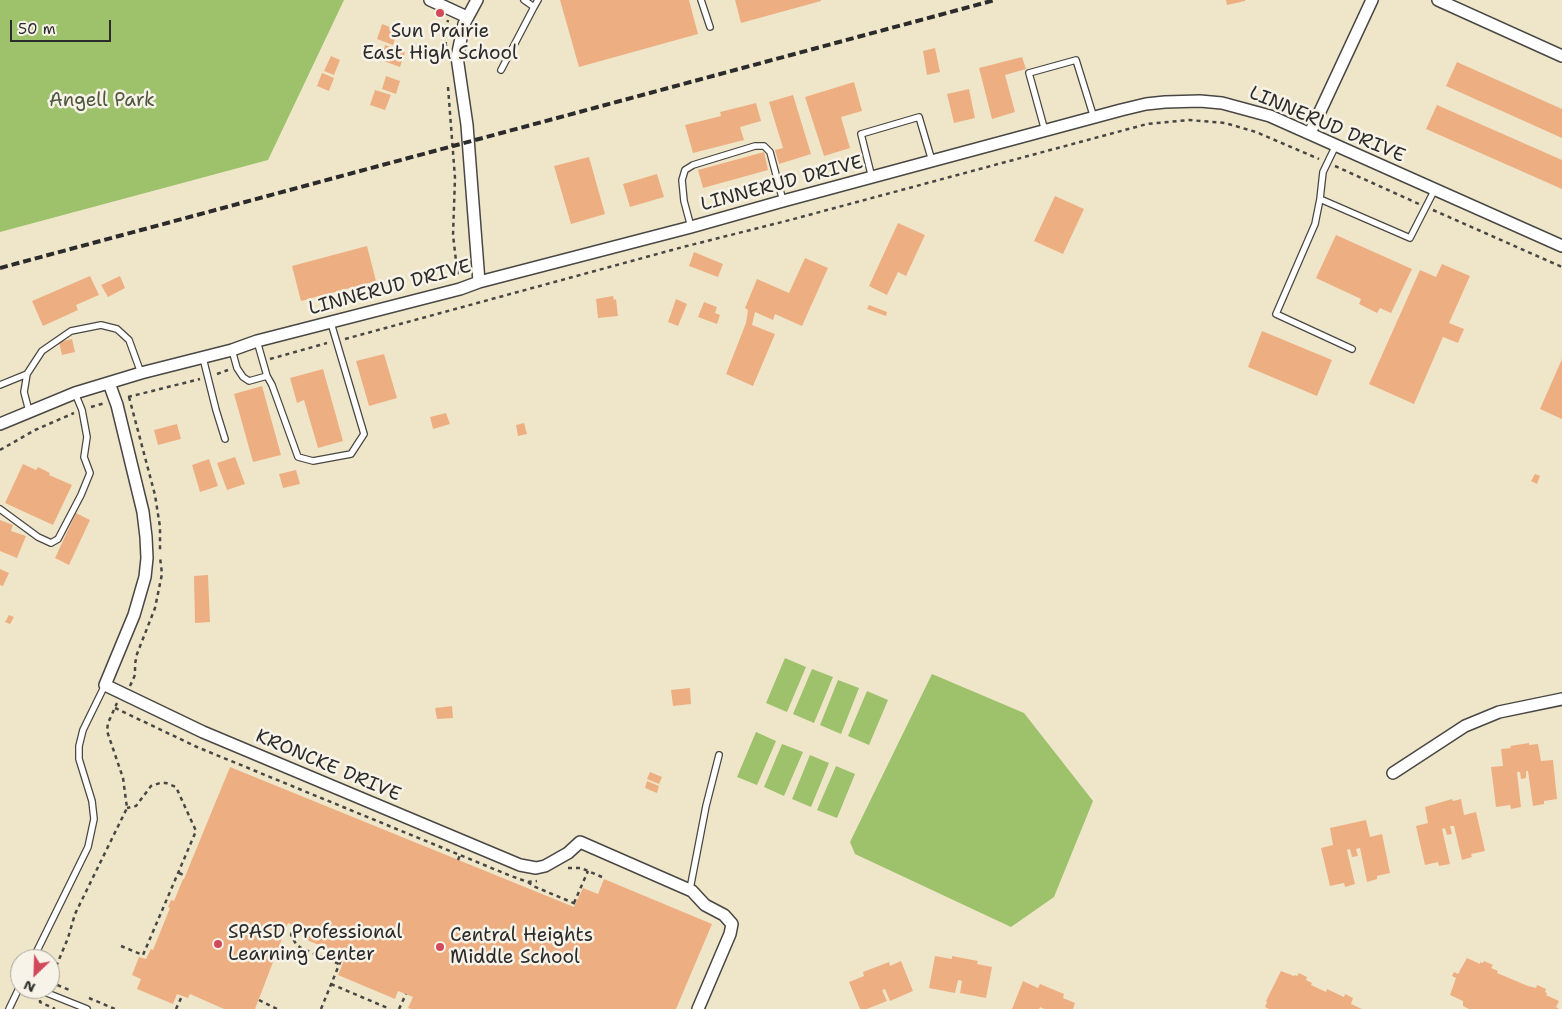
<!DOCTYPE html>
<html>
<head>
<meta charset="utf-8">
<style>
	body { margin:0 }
	#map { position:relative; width:1562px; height:1009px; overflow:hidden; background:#efe6ca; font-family:"Shantell Sans",sans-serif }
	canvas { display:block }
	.north { position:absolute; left:10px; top:949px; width:50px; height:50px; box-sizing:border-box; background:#f7f3e8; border:1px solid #a5a39c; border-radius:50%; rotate:204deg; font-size:14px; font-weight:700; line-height:20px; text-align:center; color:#2b2b2b }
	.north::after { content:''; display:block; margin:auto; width:18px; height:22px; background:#d1495b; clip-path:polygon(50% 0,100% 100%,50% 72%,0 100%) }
	.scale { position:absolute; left:10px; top:20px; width:101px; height:22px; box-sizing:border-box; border:2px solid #2b2b2b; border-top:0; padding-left:6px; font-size:15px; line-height:18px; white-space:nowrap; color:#2b2b2b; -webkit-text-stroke:4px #f7f3e8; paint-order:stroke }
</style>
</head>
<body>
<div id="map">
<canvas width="1562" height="1009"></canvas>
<div class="north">N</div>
<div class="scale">50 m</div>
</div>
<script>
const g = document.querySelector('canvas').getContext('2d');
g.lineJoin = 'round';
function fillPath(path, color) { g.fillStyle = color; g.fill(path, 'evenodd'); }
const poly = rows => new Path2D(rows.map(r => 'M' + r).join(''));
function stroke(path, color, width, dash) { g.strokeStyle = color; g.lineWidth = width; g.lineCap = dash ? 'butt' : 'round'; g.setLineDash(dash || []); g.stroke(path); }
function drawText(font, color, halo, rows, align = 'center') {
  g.font = font + ' "Shantell Sans",sans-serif'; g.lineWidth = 5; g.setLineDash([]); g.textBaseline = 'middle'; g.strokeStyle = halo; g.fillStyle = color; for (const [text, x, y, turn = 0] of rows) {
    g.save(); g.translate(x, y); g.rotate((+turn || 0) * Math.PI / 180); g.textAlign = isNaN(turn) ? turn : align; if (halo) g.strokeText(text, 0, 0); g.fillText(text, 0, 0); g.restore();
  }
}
fillPath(poly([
	[0,0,344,0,268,160,0,232],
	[785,658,806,667,787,712,766,703],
	[812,669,833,677,814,723,793,714],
	[932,674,1024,713,1093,801,1054,897,1011,927,855,854,850,842],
	[838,680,859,688,841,734,820,725],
	[867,691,888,700,869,745,848,736],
	[756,732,776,741,757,785,737,777],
	[782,744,803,752,784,796,764,787],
	[810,755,829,763,811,807,792,799],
	[836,766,855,774,837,818,817,810]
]), '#9ec16b');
fillPath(poly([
	[560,0,689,0,698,34,579,67],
	[735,0,821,0,821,1,741,23],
	[1226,0,1245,0,1245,1,1227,5],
	[382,24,398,30,393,45,377,39],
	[385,45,391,47,392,46,394,49,405,52,400,67,381,60],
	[935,48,940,72,927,75,923,51],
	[331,56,340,60,334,75,324,71],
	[1022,57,1026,69,1005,75,1015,112,992,119,979,68],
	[1457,62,1562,109,1562,138,1446,86],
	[322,73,334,78,329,91,317,86],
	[386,76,400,81,396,94,382,89],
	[854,82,862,111,841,117,850,148,824,156,805,97],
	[969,89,975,118,954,123,947,94],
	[375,90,391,95,385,110,370,105],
	[793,95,811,154,779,164,775,150,783,148,769,102],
	[756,103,761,121,740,127,744,140,693,153,685,125,721,116,720,112],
	[1437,105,1562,160,1562,189,1426,129],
	[764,152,768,170,703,188,698,170],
	[589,157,605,214,571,224,554,166],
	[657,174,664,197,630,207,623,184],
	[1055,196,1084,209,1063,254,1034,241],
	[898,223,925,235,906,276,898,272,887,295,869,286],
	[1336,235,1412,269,1391,313,1380,308,1377,313,1359,304,1361,299,1316,278],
	[367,246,376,281,301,301,292,266],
	[694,252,723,264,718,277,689,266],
	[805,258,828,268,802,326,775,314,773,320,755,312,752,325,775,334,753,386,726,374,746,323,748,310,745,308,757,279,789,293],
	[1442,264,1470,276,1449,323,1464,329,1458,343,1443,337,1414,404,1369,384,1420,270,1436,277],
	[90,276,99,295,76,305,78,310,43,326,32,301],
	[120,276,125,288,108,297,101,285],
	[613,296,614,300,616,299,618,316,598,318,596,299],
	[676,299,687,304,678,326,668,322],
	[704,302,717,307,715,313,720,315,717,324,698,317],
	[869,305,887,312,886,316,867,309],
	[1262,331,1332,360,1317,396,1248,367],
	[72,339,75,352,62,355,59,342],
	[384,354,397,398,369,406,356,361],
	[1562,359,1562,419,1540,409],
	[323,369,343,441,318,448,304,400,297,403,290,378],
	[262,386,281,455,253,462,234,394],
	[446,413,450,424,433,429,430,417],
	[524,423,527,434,518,436,516,425],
	[177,424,181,439,158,445,154,430],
	[235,457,245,484,227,490,217,463],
	[209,459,218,486,200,492,192,465],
	[23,464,36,470,38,467,50,473,49,475,72,485,53,525,5,503],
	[296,470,300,484,283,488,279,474],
	[1535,474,1540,476,1537,484,1531,481],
	[76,513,90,520,69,565,55,558],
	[0,520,13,525,11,531,26,536,17,558,0,551],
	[0,569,9,573,3,586,0,585],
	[208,575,210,622,195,623,194,576],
	[9,615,14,617,10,624,5,622],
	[690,688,691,704,673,706,671,690],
	[452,706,453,718,437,719,435,708],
	[1529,743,1529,745,1538,744,1541,761,1553,760,1557,799,1544,801,1544,804,1533,806,1528,771,1526,771,1526,778,1521,779,1520,772,1517,772,1521,807,1511,809,1510,805,1496,807,1491,767,1503,766,1501,749,1511,748,1510,746],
	[230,767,574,907,583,888,598,894,604,879,712,924,676,1009,411,1009,408,1008,413,997,398,991,395,999,338,975,346,956,307,940,310,932,288,923,255,1009,224,1009,190,994,188,998,177,994,173,1004,137,989,141,979,132,975,139,957,146,959,151,949,153,950,170,908,168,907,171,900,174,901,183,879,184,879],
	[650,772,662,777,659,784,647,779],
	[647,781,659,786,657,793,645,788],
	[1452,799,1453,801,1461,799,1464,815,1476,812,1485,851,1471,854,1472,857,1462,860,1454,826,1450,826,1452,834,1447,835,1445,828,1442,829,1450,864,1439,866,1438,862,1425,865,1416,826,1428,823,1425,807],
	[1366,820,1370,837,1382,834,1390,873,1377,876,1377,879,1367,882,1360,848,1356,849,1358,856,1352,857,1350,849,1347,850,1355,884,1345,887,1344,883,1330,886,1321,848,1333,845,1330,828],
	[935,956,952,959,952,956,978,961,977,964,992,967,986,998,960,993,962,981,958,980,955,993,929,988],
	[1467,958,1480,964,1480,962,1483,963,1484,961,1493,965,1491,968,1498,971,1497,973,1528,986,1536,988,1537,985,1546,989,1545,992,1547,993,1546,995,1559,1001,1556,1007,1559,1009,1469,1009,1463,1006,1463,1001,1450,995,1456,978,1452,976,1454,972,1458,974],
	[901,961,913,991,890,1001,885,989,882,990,887,1001,867,1009,860,1009,849,982,864,976,863,972,889,962,890,966],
	[1281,971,1294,976,1295,975,1297,976,1299,973,1307,977,1306,980,1312,983,1311,985,1326,992,1327,989,1344,997,1345,994,1353,998,1351,1004,1362,1009,1269,1009,1265,1007,1267,1002,1266,1001],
	[1023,981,1038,988,1040,984,1064,994,1063,998,1075,1003,1073,1009,1044,1009,1040,1007,1039,1009,1012,1009]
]), '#edaf82');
const service = poly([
	[524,0,534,7,538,0],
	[701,0,710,27],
	[501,70,534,7],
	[1045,131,1029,73,1076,60,1094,118],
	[1336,145,1323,172,1320,199,1410,238,1435,189],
	[872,178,861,134,919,117,932,161],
	[1320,199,1315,224,1276,314,1352,349],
	[691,227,684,201,682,180,685,170,693,165,755,146,764,146,770,152,783,201],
	[257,341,267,376,272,385,298,457,313,461,351,454,364,434,331,323],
	[232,350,237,368,243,377,249,381,267,376],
	[203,358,216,410,225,439],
	[0,385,27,374],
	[29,411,24,392,27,374,42,351,71,331,101,325,117,329,129,340,141,373],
	[0,509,38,537,51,543,58,539,81,495,90,473,84,457,87,437,82,410,75,393],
	[690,889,706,806,719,755],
	[33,959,88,847,94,819,92,801,79,759,79,746,83,730,105,685],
	[37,989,87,1009],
	[9,1009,20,986]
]);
const minor = poly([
	[430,0,467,17],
	[477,0,464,24,457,57,467,125,479,282],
	[1438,0,1562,56],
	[1310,133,1372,0],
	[109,383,117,405,143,512,146,537,147,558,145,577,134,615,105,685,203,732,520,865,536,868,545,866,568,853,580,842,692,891,705,905,724,915,732,924,730,934,698,1009],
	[0,424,75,393,141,373,232,350,257,341,460,289,479,282,691,227,783,201,1121,110,1146,104,1165,102,1200,101,1222,103,1270,116,1562,246],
	[1393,773,1465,726,1499,712,1562,699]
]);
stroke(service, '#484743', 8);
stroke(minor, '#484743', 14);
stroke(poly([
	[446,46,445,35,448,20],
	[448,87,455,178,453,235,458,278],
	[1335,166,1419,204],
	[1433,210,1562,267],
	[345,339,683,247,790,220,1147,124,1189,120,1225,123,1256,132,1319,159],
	[270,359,327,343],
	[217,374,228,370],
	[128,397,200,379],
	[129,397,155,495,160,527,160,552],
	[91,407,105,403],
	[0,450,35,430,74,413],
	[130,686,135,675,135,664,137,654,155,608,162,574,160,557],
	[115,708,197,747,511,876,528,882,537,881],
	[458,860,460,855],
	[568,868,581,868,602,877],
	[179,873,186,876],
	[528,882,533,886,576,904],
	[574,903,588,871],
	[294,925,291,935,296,944,301,948,339,964],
	[121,946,143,955,196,831,176,787,166,783,160,783,151,786,136,806,127,808],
	[50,981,68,938,75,914,127,808,123,778,107,731,108,723,117,703],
	[50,982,72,991],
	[331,984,390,1009],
	[89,998,115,1009],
	[40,1000,40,1002,55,1009],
	[259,1000,277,1009],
	[176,1009,182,996],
	[321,1009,343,955],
	[399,1009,406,994]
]), '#484743', 2.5, [4, 4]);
stroke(service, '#fff', 5.5);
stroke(minor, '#fff', 11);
stroke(poly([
	[0,268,995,0]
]), '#2b2b2b', 4, [8, 4]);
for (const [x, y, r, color] of [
	[440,13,5,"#d1495b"],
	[218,944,5,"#d1495b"],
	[440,947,5,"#d1495b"]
]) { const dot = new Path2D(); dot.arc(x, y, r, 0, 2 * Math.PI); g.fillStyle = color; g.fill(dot); stroke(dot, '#f7f3e8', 2); }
drawText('19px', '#2b2b2b', '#f7f3e8', [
	["Sun Prairie",440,32,"center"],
	["East High School",440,54,"center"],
	["SPASD Professional",228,933],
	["Learning Center",228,955],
	["Central Heights",450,936],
	["Middle School",450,958]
], 'left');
drawText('19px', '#4e583e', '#f7f3e8', [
	["Angell Park",102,101]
]);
drawText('19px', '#2b2b2b', '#f7f3e8', [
	["LINNERUD DRIVE",1327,125,23],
	["LINNERUD DRIVE",782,184,-15],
	["LINNERUD DRIVE",390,288,-15],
	["KRONCKE DRIVE",328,766,23]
]);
</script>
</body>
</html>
